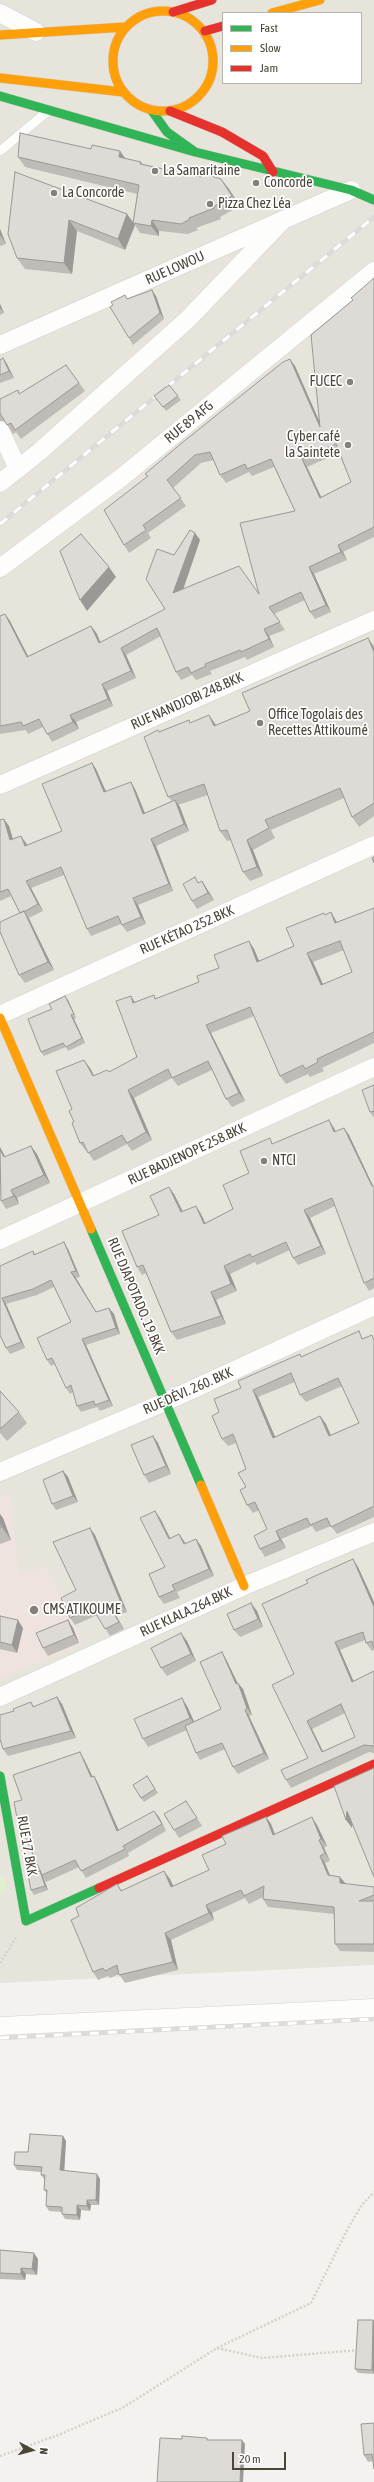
<!DOCTYPE html>
<html>
<head>
<meta charset="utf-8">
<style>
	body { margin:0 }
	#map { position:relative; width:374px; height:2482px; overflow:hidden; background:#f4f2ee; font-family:"Asap Condensed",sans-serif }
	canvas { display:block }
	.legend { position:absolute; left:222px; top:12px; width:140px; height:72px; box-sizing:border-box; background:#fff; border:1px solid #b7b4b0; margin:0; padding:5px 7px; list-style:none; font-size:12px; color:#4b4439 }
	.legend li { display:flex; align-items:center; gap:8px; height:20px }
	.legend b { width:20px; border:1px solid #b7b4b0 }
	.north { position:absolute; left:12px; top:2430px; width:40px; height:40px; -webkit-text-stroke:3px #fff; paint-order:stroke; rotate:96deg; font-size:11px; font-weight:700; line-height:16px; text-align:center; color:#4b4439 }
	.north::after { content:''; display:block; margin:auto; width:14px; height:18px; background:#4b4439; clip-path:polygon(50% 0,100% 100%,50% 72%,0 100%) }
	.scale { position:absolute; left:232px; top:2452px; width:54px; height:18px; box-sizing:border-box; border:2px solid #4b4439; border-top:0; padding-left:5px; font-size:12px; line-height:14px; white-space:nowrap; color:#4b4439; -webkit-text-stroke:3px #fff; paint-order:stroke }
</style>
</head>
<body>
<div id="map">
<canvas width="374" height="2482"></canvas>
<ul class="legend">
<li><b style="height:5px;background:#30b455"></b>Fast</li>
<li><b style="height:5px;background:#ff9f0a"></b>Slow</li>
<li><b style="height:5px;background:#e5322d"></b>Jam</li>
</ul>
<div class="north">N</div>
<div class="scale">20 m</div>
</div>
<script>
const g = document.querySelector('canvas').getContext('2d');
g.lineJoin = 'round';
function fillPath(path, color) { g.fillStyle = color; g.fill(path, 'evenodd'); }
const poly = rows => new Path2D(rows.map(r => 'M' + r).join(''));
function stroke(path, color, width, dash) { g.strokeStyle = color; g.lineWidth = width; g.lineCap = dash ? 'butt' : 'round'; g.setLineDash(dash || []); g.stroke(path); }
function drawText(font, color, halo, rows, align = 'center') {
  g.font = font + ' "Asap Condensed",sans-serif'; g.lineWidth = 3.5; g.setLineDash([]); g.textBaseline = 'middle'; g.strokeStyle = halo; g.fillStyle = color; for (const [text, x, y, turn = 0] of rows) {
    g.save(); g.translate(x, y); g.rotate((+turn || 0) * Math.PI / 180); g.textAlign = isNaN(turn) ? turn : align; if (halo) g.strokeText(text, 0, 0); g.fillText(text, 0, 0); g.restore();
  }
}
fillPath(poly([
	[0,0,374,0,374,1965,0,1983],
	[223,13,361,13,361,83,223,83]
]), '#e7e4dc');
fillPath(poly([
	[10,1493,19,1576,47,1567,83,1643,0,1679,0,1498]
]), '#eee3df');
fillPath(poly([
	[4,1875,7,1888,0,1897,0,1878]
]), '#e1eecf');
const lane = poly([
	[0,151,48,111]
]);
const street = poly([
	[0,13,36,32],
	[0,345,351,190],
	[0,430,18,469],
	[0,483,39,452,187,320,282,221],
	[0,568,122,477,374,271],
	[0,785,374,620],
	[0,1015,374,845],
	[0,1240,374,1067],
	[0,1472,165,1402,374,1306],
	[0,1697,244,1586,374,1532],
	[0,2026,374,2008]
]);
const fast = poly([
	[0,96,195,152],
	[152,111,167,132,195,152,351,190,374,200],
	[91,1229,201,1485],
	[0,1776,26,1921,99,1888]
]);
const slow = poly([
	'113 61a50 50 0 1 1 100 0a50 50 0 1 1-100 0Z',
	[272,13,320,0],
	[0,35,125,27],
	[0,78,123,92],
	[0,1018,91,1229],
	[201,1485,244,1586]
]);
const jam = poly([
	[173,12,212,0],
	[205,31,223,26],
	[170,111,222,132,263,156,273,172],
	[99,1888,374,1764]
]);
stroke(lane, '#d2d0cb', 10);
stroke(street, '#d2d0cb', 19);
stroke(fast, '#d3cfc5', 10);
stroke(slow, '#d3cfc5', 10);
stroke(jam, '#d3cfc5', 10);
stroke(poly([
	[0,1963,16,1938],
	[217,2348,311,2303,347,2230,361,2206,374,2192],
	[0,2456,58,2435,124,2407,217,2348,262,2358,359,2350]
]), '#d3d2cc', 2.5, [2, 2]);
stroke(lane, '#fdfdfc', 9);
stroke(street, '#fdfdfc', 18);
stroke(fast, '#30b455', 9);
stroke(slow, '#ff9f0a', 9);
stroke(jam, '#e5322d', 9);
const rail = poly([
	[0,524,374,217],
	[0,2038,374,2019]
]);
stroke(rail, '#dbdbda', 4.5);
stroke(rail, '#fff', 3, [9]);
fillPath(poly([
	[91,149,120,151,125,158,141,162,143,164,201,177,221,179,240,206,220,217,221,219,196,228,198,230,188,234,159,231,159,236,140,233,135,225,125,250,77,231,72,274,25,269,17,258,15,172,127,214,133,222,137,194,25,167,18,157],
	[0,229,6,244,0,246],
	[374,278,374,537,343,552,347,560,314,574,331,612,315,619,310,612,305,600,274,614,285,630,269,636,274,647,247,660,245,657,210,671,212,674,196,680,192,675,181,680,176,672,161,636,126,655,136,678,107,691,113,706,76,722,79,729,52,742,43,727,28,734,26,730,0,734,0,616,5,614,10,621,28,656,91,626,97,634,100,643,165,609,174,555,195,533,200,540,183,590,259,594,295,511,274,467,252,476,249,472,226,483,220,475,214,460,201,463,173,488,186,506,148,533,151,538,129,553,124,545,104,510,295,366,319,421,353,300],
	[339,453,351,482,321,497,307,467],
	[156,296,164,319,133,345,129,338,128,299],
	[0,304,4,313,0,315],
	[3,358,7,364,14,378,0,383,0,360],
	[66,365,85,391,21,439,16,432,13,434,5,421,0,421,0,399,20,394],
	[169,385,181,400,166,411,154,396],
	[368,638,374,647,374,816,359,827,352,817,344,798,271,830,275,838,253,850,263,876,250,881,243,872,231,840,227,841,220,831,208,795,178,805,189,831,156,846,173,891,138,905,146,924,127,932,121,924,91,936,87,929,64,875,31,888,43,911,29,918,54,970,25,983,19,975,20,913,11,896,0,901,0,820,9,826,13,839,26,843,27,845,62,831,92,763,96,769,106,791,135,789,145,813,172,801,168,797,160,732,189,720,190,723,216,725,250,711],
	[202,881,207,889,214,900,197,909,192,901],
	[374,908,374,1043,322,1068,324,1071,310,1077,308,1074,286,1084,280,1076,254,1016,211,1033,245,1101,232,1107,226,1099,212,1070,178,1086,172,1078,134,1098,152,1140,132,1151,127,1144,94,1161,87,1151,86,1151,80,1143,74,1122,72,1109,90,1068,94,1076,109,1072,137,1057,135,1002,154,995,156,999,199,982,219,968,254,949,259,961,294,946,325,915,331,912,337,922],
	[344,950,352,972,323,985,313,962],
	[68,1000,76,1018,74,1019,85,1043,68,1051,66,1047,44,1056,41,1052,52,1009],
	[374,1085,374,1118,370,1112],
	[334,1128,336,1132,344,1128,349,1135,373,1186,374,1186,374,1288,369,1291,364,1283,335,1206,310,1218,326,1254,298,1265,293,1258,290,1250,257,1265,255,1262,230,1274,237,1291,216,1300,226,1324,177,1340,171,1332,146,1273,142,1275,137,1267,174,1194,183,1212,196,1206,201,1214,205,1223,233,1209,249,1173,274,1144],
	[0,1147,5,1157,37,1154,50,1183,17,1198,19,1204,6,1209,1,1201],
	[68,1249,80,1277,76,1278,96,1312,114,1314,120,1334,86,1345,113,1406,100,1411,97,1407,81,1412,77,1406,73,1392,70,1394,66,1388,55,1364,51,1366,47,1360,71,1322,54,1287,37,1295,6,1304,25,1348,10,1354,6,1348,0,1335,0,1266,33,1251,35,1254],
	[364,1338,374,1339,374,1517,337,1534,331,1526,316,1532,312,1526,281,1539,286,1548,265,1557,260,1549,267,1529,259,1510,253,1513,247,1505,246,1487,246,1469,236,1443,228,1446,222,1439,219,1412,300,1354,302,1357],
	[295,1382,300,1395,306,1402,342,1386,359,1423,331,1435,326,1424,320,1416,275,1437,258,1397],
	[0,1391,19,1412,27,1423,7,1441,0,1433],
	[153,1436,158,1443,171,1474,149,1483,144,1475],
	[63,1471,68,1477,78,1502,56,1510,52,1504],
	[0,1514,3,1518,11,1540,0,1544],
	[160,1518,170,1538,179,1534,185,1544,196,1539,201,1546,214,1576,177,1592,180,1598,164,1604,159,1597,165,1567],
	[95,1535,127,1612,116,1616,124,1629,110,1636,97,1615,75,1625,70,1618,76,1590],
	[358,1567,374,1602,374,1650,372,1651,366,1643,365,1640,340,1650,353,1681,374,1671,374,1753,369,1752,291,1788,286,1780,308,1758,294,1674],
	[345,1713,355,1737,323,1751,312,1729],
	[251,1603,257,1611,263,1627,240,1637,234,1630],
	[0,1616,23,1628,17,1653,0,1649],
	[68,1620,73,1628,79,1643,48,1656,43,1648],
	[187,1641,196,1661,167,1676,161,1668],
	[226,1659,237,1683,243,1689,252,1715,249,1716,269,1759,238,1774,233,1767,225,1749,200,1760,196,1753,187,1730,148,1747,143,1739,187,1706,194,1722,221,1709],
	[62,1704,76,1738,8,1756,3,1749,34,1707],
	[84,1759,92,1776,94,1776,98,1783,119,1831,159,1817,166,1831,128,1853,129,1856,86,1878,79,1867,46,1882,43,1877,48,1890,34,1895,31,1890,40,1871,22,1800],
	[147,1776,158,1793,144,1802,141,1798],
	[191,1808,202,1826,179,1838,174,1830],
	[266,1817,271,1824,275,1834,317,1825,327,1846,324,1848,330,1861,325,1863,330,1876,345,1884,374,1887,374,1952,340,1951,335,1944,334,1914,268,1907,263,1899,263,1897,249,1904,245,1898,212,1913,214,1920,171,1940,178,1970,125,1983,119,1974,110,1978,108,1976,98,1980,93,1972,79,1916,117,1884,122,1891,170,1879,173,1886,209,1870,226,1844],
	[63,2136,66,2141,64,2171,100,2179,99,2205,91,2205,90,2211,81,2210,80,2220,65,2219,62,2214,62,2212,49,2211,46,2206,47,2194,44,2190,44,2179,41,2175,41,2172,17,2170,14,2165,28,2152],
	[0,2250,38,2259,37,2275,26,2274,25,2280,0,2279],
	[373,2320,374,2321,374,2374,358,2373,355,2369],
	[374,2423,374,2470,373,2461,368,2462,364,2455]
]), '#bfbcb8');
fillPath(poly([
	[120,151,127,161,119,157],
	[221,179,229,189,240,206,232,196],
	[127,214,135,225,125,250,118,239],
	[69,220,77,231,72,274,64,263],
	[152,220,159,231,159,236,151,226],
	[0,229,6,244,0,235],
	[152,290,156,296,164,319,160,313],
	[0,304,4,313,0,308],
	[3,358,7,364,14,378,9,371],
	[290,359,295,366,325,434,320,427],
	[302,459,307,467,325,505,320,498],
	[195,533,200,540,179,601,173,593],
	[338,545,343,552,347,560,341,552],
	[109,567,116,577,87,611,80,600],
	[309,567,314,574,331,612,326,605],
	[5,614,10,621,32,664,27,657],
	[91,626,97,634,104,651,99,643],
	[264,629,269,636,274,647,269,639],
	[368,638,374,647,374,652],
	[121,648,126,655,136,678,131,671],
	[102,684,107,691,113,706,108,699],
	[70,715,76,722,79,729,73,722],
	[209,715,216,725,221,736,214,726],
	[92,763,96,769,109,799,104,792],
	[131,782,135,789,148,821,143,814],
	[175,800,180,807,189,831,184,824],
	[4,819,9,826,15,847,10,840],
	[21,836,26,843,30,853,25,846],
	[151,839,156,846,173,891,169,884],
	[247,840,253,850,263,876,257,867],
	[26,881,31,888,43,911,38,904],
	[202,881,207,889,214,900,208,893],
	[133,898,138,905,146,924,141,917],
	[24,911,29,919,54,970,48,962],
	[331,912,336,921,341,931,335,923],
	[249,941,254,949,263,970,257,962],
	[307,953,313,962,327,993,321,985],
	[65,996,68,1000,76,1018],
	[131,996,136,1004,133,1003],
	[71,1015,74,1019,85,1043,82,1038],
	[206,1025,211,1033,245,1101,239,1093],
	[84,1060,90,1068,99,1085,93,1076],
	[128,1090,134,1098,152,1140,146,1132],
	[329,1120,334,1128,339,1140,334,1132],
	[344,1128,349,1135,374,1188,372,1186],
	[31,1146,37,1154,50,1183,44,1175],
	[0,1147,10,1166,4,1157,0,1150],
	[169,1187,174,1194,187,1220,181,1212],
	[11,1190,17,1198,19,1204,14,1196],
	[196,1206,201,1214,209,1231,204,1224],
	[304,1210,310,1218,326,1254,321,1246],
	[64,1242,68,1249,80,1277,76,1271],
	[224,1266,230,1274,237,1291,231,1284],
	[71,1272,76,1278,100,1318,96,1312],
	[211,1292,216,1300,226,1324,221,1316],
	[2,1298,6,1304,25,1348,21,1342],
	[109,1308,114,1314,120,1334,116,1328],
	[82,1339,86,1345,113,1406,109,1400],
	[253,1390,258,1397,279,1446,273,1438],
	[320,1416,326,1424,334,1444,329,1436],
	[153,1436,158,1443,171,1474,166,1466],
	[63,1471,68,1477,78,1502,73,1496],
	[155,1511,160,1518,174,1546,169,1539],
	[0,1514,3,1518,11,1540,2,1527,0,1522],
	[90,1528,95,1535,127,1612,122,1605],
	[276,1531,281,1539,286,1548,280,1540],
	[179,1534,184,1541,189,1552,184,1544],
	[196,1539,201,1546,214,1576,209,1569],
	[353,1559,358,1567,374,1602,374,1607],
	[251,1603,257,1611,263,1627,258,1619],
	[111,1609,116,1616,124,1629,119,1622],
	[18,1620,23,1628,17,1653,12,1645],
	[68,1620,73,1628,79,1643,74,1635],
	[181,1633,187,1641,196,1661,191,1654],
	[335,1642,340,1650,357,1689,352,1682],
	[222,1652,226,1659,241,1690,236,1684],
	[238,1683,243,1689,252,1715,247,1708],
	[57,1697,62,1704,76,1738,71,1731],
	[182,1698,187,1706,196,1726,190,1718],
	[245,1710,249,1716,269,1759,264,1753],
	[307,1721,312,1729,327,1760,322,1752],
	[80,1752,84,1759,96,1784,91,1777],
	[94,1776,98,1783,122,1838,117,1831],
	[154,1811,159,1817,166,1831,162,1824],
	[347,1811,353,1818,352,1828,346,1820],
	[266,1817,271,1824,278,1843,273,1835],
	[312,1817,317,1825,327,1846,321,1839],
	[319,1840,324,1848,330,1861,325,1853],
	[320,1856,325,1863,333,1883,328,1875],
	[40,1871,43,1877,48,1890,45,1886],
	[164,1871,170,1879,177,1894,171,1887],
	[340,1877,346,1884,340,1883],
	[206,1905,212,1913,214,1920,209,1913],
	[165,1933,171,1940,178,1970,173,1962],
	[63,2136,66,2141,64,2175,60,2170],
	[97,2174,100,2179,99,2205,96,2200],
	[87,2200,91,2205,90,2211,87,2206],
	[77,2205,81,2210,80,2220,77,2215],
	[34,2253,38,2259,37,2275,32,2269],
	[21,2268,26,2274,25,2280,21,2274],
	[373,2320,374,2321,374,2373,372,2370],
	[242,2440,245,2444,243,2482,240,2482]
]), '#9b9996');
const building = poly([
	[20,133,91,149,92,145,120,151,119,157,141,162,140,164,201,177,202,173,221,179,232,196,213,207,214,208,189,218,190,219,181,224,152,220,151,226,133,223,139,185,18,157,20,133],
	[15,172,127,214,118,239,69,220,64,263,17,258,8,234,15,172],
	[374,278,374,527,338,545,341,552,309,567,326,605,310,612,301,592,269,607,280,622,264,629,269,639,241,652,240,650,205,664,206,666,191,673,188,667,176,672,157,628,121,648,131,671,102,684,108,699,70,715,73,722,47,734,39,719,23,726,21,722,0,726,0,616,5,614,27,657,91,626,99,643,165,609,146,579,157,549,174,555,190,530,195,533,173,593,239,566,259,594,240,523,295,511,271,459,247,469,245,464,220,475,210,452,195,455,167,480,181,498,143,525,146,530,124,545,104,510,148,476,145,474,183,442,283,362,290,359,320,427,311,335,353,300,351,298,374,278],
	[336,444,351,482,320,498,302,459,336,444],
	[152,290,160,313,129,338,110,307,113,305,111,302,125,295,127,299,152,290],
	[3,358,9,371,0,375,0,360,3,358],
	[66,365,79,383,15,430,11,423,7,425,0,413,0,399,18,390,19,394,66,365],
	[169,385,178,396,163,407,154,396,169,385],
	[81,534,109,567,80,600,60,551,81,534],
	[368,638,374,652,374,803,352,817,340,788,265,820,269,828,247,840,257,867,243,872,227,830,220,831,204,784,168,797,144,737,158,730,159,732,189,720,190,723,209,715,214,726,250,711,242,693,368,638],
	[92,763,104,792,131,782,143,814,175,800,184,824,151,839,169,884,133,898,141,917,122,925,118,916,87,929,61,867,26,881,38,904,24,912,24,911,20,913,8,889,0,892,0,820,4,819,10,840,21,836,25,846,62,831,42,784,92,763],
	[374,857,374,863,372,858,374,857],
	[195,877,198,883,202,881,208,893,192,901,183,884,195,877],
	[374,908,374,1032,317,1059,318,1062,305,1069,303,1065,280,1076,250,1007,206,1025,239,1093,226,1099,208,1061,172,1078,168,1069,128,1090,146,1132,127,1143,122,1135,88,1153,83,1142,80,1143,72,1123,74,1122,69,1111,72,1109,56,1071,84,1060,93,1076,107,1070,109,1072,137,1057,116,1001,131,996,133,1003,154,995,155,999,199,982,197,976,219,968,214,955,249,941,257,962,294,946,286,928,324,913,325,915,331,912,335,923,374,908],
	[340,941,352,972,321,985,307,953,340,941],
	[24,911,48,962,19,975,0,932,0,922,24,911],
	[65,996,74,1014,71,1015,82,1038,66,1047,63,1043,41,1052,28,1019,52,1009,49,1004,65,996],
	[374,1085,374,1111,370,1112,362,1090,374,1085],
	[329,1120,334,1132,344,1128,372,1186,374,1186,374,1278,364,1283,332,1198,304,1210,321,1246,293,1258,286,1242,252,1257,250,1254,224,1266,231,1284,211,1292,221,1316,171,1332,143,1265,137,1267,122,1231,159,1215,150,1196,169,1187,181,1212,196,1206,204,1224,233,1209,223,1185,249,1173,240,1151,270,1138,272,1144,329,1120],
	[31,1146,44,1175,11,1190,14,1196,1,1201,0,1150,4,1157,31,1146],
	[64,1242,76,1271,71,1272,96,1312,109,1308,116,1328,82,1339,109,1400,95,1405,94,1401,77,1406,71,1385,66,1388,52,1358,47,1360,37,1338,71,1322,51,1280,33,1289,2,1298,21,1342,6,1348,0,1335,0,1266,33,1251,34,1255,64,1242],
	[359,1331,362,1339,372,1335,374,1341,374,1506,331,1527,327,1518,310,1525,307,1518,276,1531,280,1540,260,1549,254,1536,267,1529,255,1502,247,1505,240,1490,246,1487,238,1473,246,1469,233,1434,222,1439,212,1416,219,1412,214,1399,241,1388,238,1381,300,1354,301,1357,359,1331],
	[291,1373,300,1395,338,1378,359,1423,329,1436,320,1416,273,1438,253,1390,291,1373],
	[0,1391,19,1412,0,1429,0,1391],
	[153,1436,166,1466,144,1475,131,1445,153,1436],
	[63,1471,73,1496,52,1504,43,1480,63,1471],
	[155,1511,169,1539,179,1534,184,1544,196,1539,209,1569,172,1585,175,1590,159,1597,149,1574,165,1567,140,1518,155,1511],
	[0,1522,2,1527,0,1528,0,1522],
	[90,1528,122,1605,111,1609,119,1622,105,1629,92,1607,70,1618,61,1598,76,1590,53,1542,90,1528],
	[353,1559,374,1607,374,1648,372,1641,366,1643,363,1632,335,1642,352,1682,374,1671,374,1746,364,1745,286,1780,281,1770,308,1758,272,1685,294,1674,262,1604,308,1583,306,1580,353,1559],
	[341,1704,355,1737,322,1752,307,1721,341,1704],
	[251,1603,258,1619,234,1630,227,1614,251,1603],
	[0,1616,18,1620,12,1645,0,1642,0,1616],
	[68,1620,74,1635,43,1648,36,1633,68,1620],
	[181,1633,191,1654,161,1668,151,1648,181,1633],
	[222,1652,236,1684,238,1683,247,1708,245,1710,264,1753,233,1767,222,1743,196,1753,185,1726,221,1709,200,1662,222,1652],
	[57,1697,71,1731,3,1749,0,1739,0,1715,14,1711,13,1709,31,1702,33,1707,57,1697],
	[182,1698,190,1718,143,1739,134,1719,182,1698],
	[80,1752,91,1777,94,1776,117,1831,154,1811,162,1824,123,1846,125,1849,81,1871,75,1860,42,1875,17,1818,14,1802,22,1800,13,1775,80,1752],
	[374,1768,374,1877,347,1811,346,1820,334,1786,374,1768],
	[147,1776,155,1789,141,1798,133,1785,147,1776],
	[186,1801,197,1818,174,1830,164,1814,186,1801],
	[266,1817,273,1835,312,1817,321,1839,319,1840,325,1853,320,1856,328,1875,340,1877,340,1883,374,1887,374,1895,359,1901,374,1901,374,1944,335,1944,334,1907,263,1899,264,1886,244,1896,241,1890,206,1905,209,1913,165,1933,173,1962,119,1975,117,1965,105,1971,103,1968,93,1972,71,1920,79,1916,76,1908,117,1884,121,1891,164,1871,171,1887,209,1870,202,1855,226,1844,222,1836,266,1817],
	[40,1871,45,1886,31,1890,28,1875,40,1871],
	[30,2134,63,2136,60,2170,97,2174,96,2200,87,2200,87,2206,77,2205,77,2215,62,2214,62,2207,46,2206,47,2190,44,2190,45,2175,41,2175,42,2167,14,2165,15,2152,28,2152,30,2134],
	[0,2250,34,2253,32,2269,21,2268,21,2274,0,2273,0,2250],
	[358,2320,373,2320,372,2370,355,2369,358,2320],
	[374,2423,374,2469,372,2454,364,2455,361,2424,374,2423],
	[182,2436,207,2438,207,2440,242,2440,240,2482,157,2482,160,2438,182,2439,182,2436]
]);
fillPath(building, '#dedbd6');
stroke(building, '#9b9996', 1);
for (const [x, y, r, color] of [
	[155,171,4,"#868178"],
	[256,183,4,"#868178"],
	[54,193,4,"#868178"],
	[210,204,4,"#868178"],
	[350,382,4,"#868178"],
	[348,445,4,"#868178"],
	[260,723,4,"#868178"],
	[264,1161,4,"#868178"],
	[34,1610,5,"#868178"]
]) { const dot = new Path2D(); dot.arc(x, y, r, 0, 2 * Math.PI); g.fillStyle = color; g.fill(dot); stroke(dot, '#fff', 1.5); }
drawText('14px', '#4b4439', '#fff', [
	["La Samaritaine",163,171],
	["Concorde",264,183],
	["La Concorde",62,193],
	["Pizza Chez Léa",218,204],
	["FUCEC",342,382,"right"],
	["Cyber café",340,437,"right"],
	["la Saintete",340,453,"right"],
	["Office Togolais des",268,715],
	["Recettes Attikoumé",268,731],
	["NTCI",272,1161],
	["CMS ATIKOUME",43,1610]
], 'left');
drawText('14px', '#4b4439', '#fff', [
	["RUE LOWOU",175,268,-24],
	["RUE 89 AFG",189,422,-39],
	["RUE NANDJOBI 248.BKK",187,701,-24],
	["RUE KÉTAO 252.BKK",187,930,-24],
	["RUE BADJENOPE 258.BKK",187,1154,-25],
	["RUE DJAPOTADO. 19.BKK",136,1296,67],
	["RUE DÉVI. 260. BKK",188,1391,-24],
	["RUE KLALA.264.BKK",186,1612,-25],
	["RUE 17. BKK",27,1846,80]
]);
</script>
</body>
</html>
